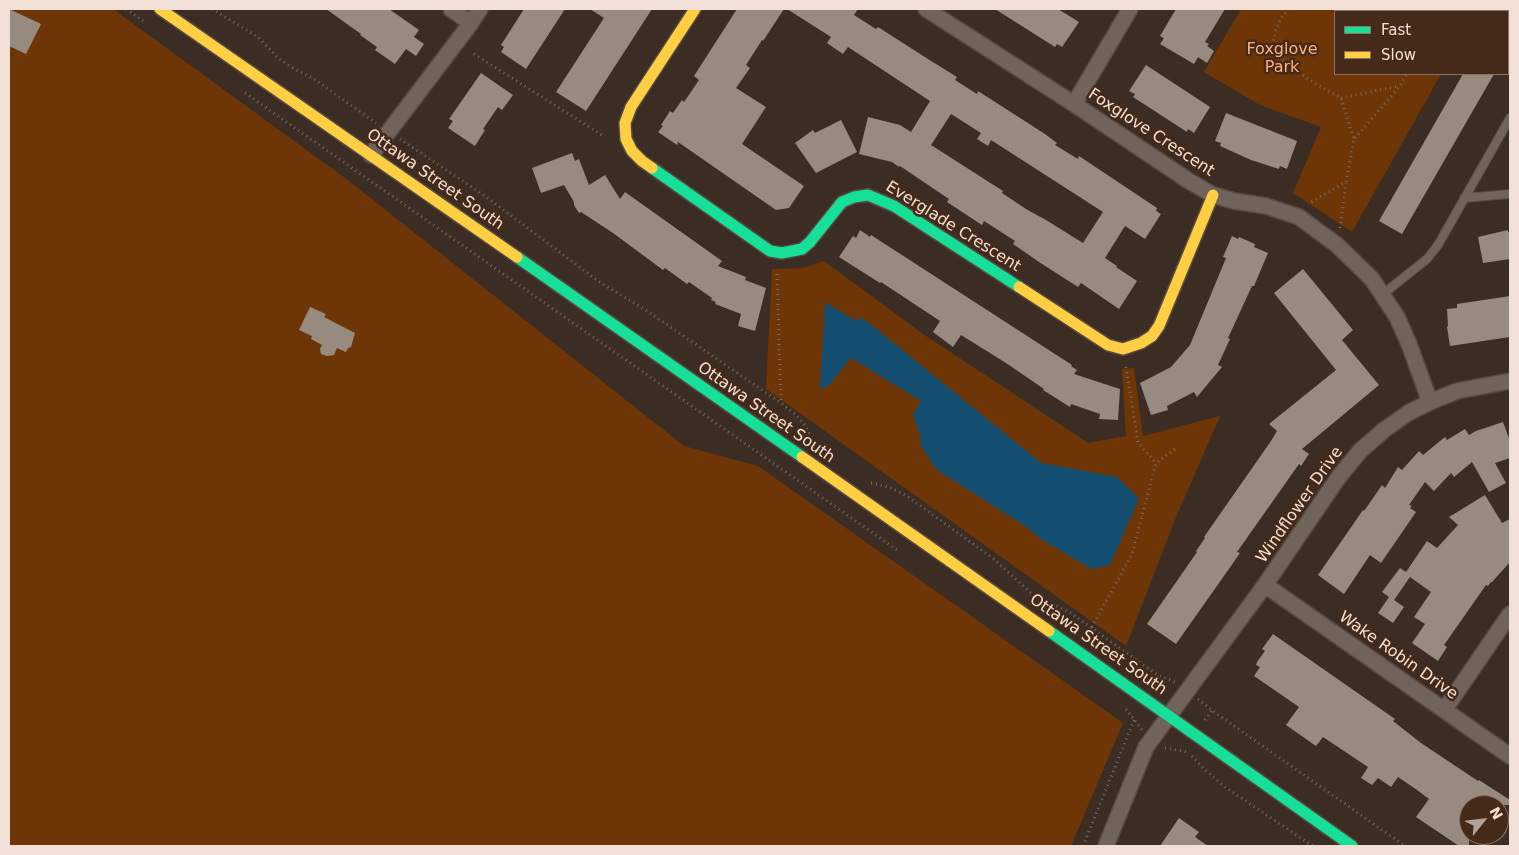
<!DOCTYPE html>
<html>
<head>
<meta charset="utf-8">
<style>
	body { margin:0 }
	#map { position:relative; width:1519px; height:855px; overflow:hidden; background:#3c2d24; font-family:"DejaVu Sans",sans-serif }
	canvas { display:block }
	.frame { position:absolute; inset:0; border:10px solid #f2dfd5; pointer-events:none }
	.legend { position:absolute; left:1334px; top:10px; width:175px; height:65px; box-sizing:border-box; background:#462a19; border:1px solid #8b7264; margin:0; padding:6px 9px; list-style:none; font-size:15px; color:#f2dfd5 }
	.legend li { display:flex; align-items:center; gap:10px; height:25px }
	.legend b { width:25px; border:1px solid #8b7264 }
	.north { position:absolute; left:1459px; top:795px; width:50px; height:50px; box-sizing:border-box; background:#462a19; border:1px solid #8b7264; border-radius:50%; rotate:61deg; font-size:14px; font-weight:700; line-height:20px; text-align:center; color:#f2dfd5 }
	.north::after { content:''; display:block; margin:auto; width:18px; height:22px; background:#b2a197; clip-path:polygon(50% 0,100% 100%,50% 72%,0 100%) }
</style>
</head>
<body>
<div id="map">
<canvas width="1519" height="855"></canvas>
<div class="frame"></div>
<ul class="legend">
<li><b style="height:6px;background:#16e098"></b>Fast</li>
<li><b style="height:6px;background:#ffcf43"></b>Slow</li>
</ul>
<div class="north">N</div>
</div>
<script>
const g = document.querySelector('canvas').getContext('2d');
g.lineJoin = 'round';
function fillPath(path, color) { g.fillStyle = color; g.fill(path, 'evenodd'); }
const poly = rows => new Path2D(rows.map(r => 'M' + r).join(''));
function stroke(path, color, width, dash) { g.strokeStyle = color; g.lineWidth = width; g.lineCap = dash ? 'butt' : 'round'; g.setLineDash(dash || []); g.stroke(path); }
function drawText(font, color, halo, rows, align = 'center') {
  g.font = font + ' "DejaVu Sans",sans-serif'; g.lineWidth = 5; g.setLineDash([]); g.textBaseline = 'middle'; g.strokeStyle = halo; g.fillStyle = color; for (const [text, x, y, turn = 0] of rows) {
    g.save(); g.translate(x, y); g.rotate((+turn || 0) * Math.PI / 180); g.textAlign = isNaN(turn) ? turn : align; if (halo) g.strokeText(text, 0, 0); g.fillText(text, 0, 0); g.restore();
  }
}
fillPath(poly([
	[9,9,113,9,349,181,684,446,758,466,1123,723,1071,846,9,846],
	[1241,9,1477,9,1476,11,1335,11,1335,74,1441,74,1352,232,1293,193,1321,127,1260,105,1204,72],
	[824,261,923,334,1088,443,1126,436,1122,369,1134,368,1143,436,1220,416,1176,517,1126,646,766,389,772,269,804,268]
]), '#6e3607');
fillPath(poly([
	[825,302,854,320,863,318,1041,463,1117,477,1139,498,1110,565,1091,569,1041,539,1025,526,937,470,921,446,920,434,913,415,921,401,851,358,830,384,820,390]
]), '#134e70');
fillPath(poly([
	[9,9,41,24,26,54,9,46],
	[326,9,389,9,419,30,414,37,424,44,416,56,406,49,395,64,375,50,377,47,360,35,361,34],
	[524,9,565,9,526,69,501,52,504,47,501,45],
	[590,9,652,9,586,111,556,92,604,18],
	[737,9,784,9,763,41,762,40,746,65,750,68,736,88,766,107,742,144,804,186,789,208,776,210,678,142,677,145,658,132,663,126,661,125,670,111,673,113,682,100,684,102,699,80,694,76],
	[787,9,858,9,854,15,876,29,878,27,928,59,957,77,955,80,977,94,978,91,1045,134,1057,143,1055,145,1078,159,1079,156,1157,208,1156,211,1161,214,1145,239,1125,226,1105,258,1117,266,1116,267,1137,281,1119,309,1081,283,1078,287,1039,262,1013,244,1015,241,984,221,982,225,947,202,949,199,900,166,899,167,892,162,859,154,868,117,900,125,911,132,930,101,848,47,843,54,827,43,831,37],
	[951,114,981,133,977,139,988,146,991,140,1103,212,1083,243,1046,220,1026,209,1002,193,1003,191,931,145],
	[995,9,1058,9,1079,22,1062,47,1057,44,1055,47],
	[1176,9,1225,9,1205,42,1209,44,1207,46,1214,51,1207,63,1198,57,1194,64,1160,44,1164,38,1160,36],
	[1146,65,1210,107,1194,133,1188,129,1187,132,1133,97,1135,94,1129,91],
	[481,73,513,95,502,110,498,107,483,129,485,130,475,146,448,128,453,121,449,119],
	[1463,74,1494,74,1402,234,1379,221],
	[1226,113,1297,141,1287,169,1280,166,1279,169,1251,160,1220,146,1221,143,1215,141],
	[841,120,857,152,816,173,795,143,813,130,815,133],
	[572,153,575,161,579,159,589,185,605,175,620,199,625,192,722,261,718,266,746,277,745,280,766,288,755,331,738,326,741,314,715,304,716,302,711,300,712,298,689,282,687,284,665,268,663,270,613,233,581,212,579,213,574,205,574,202,564,185,541,193,532,168],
	[860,230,870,237,871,235,1072,365,1071,366,1077,370,1074,374,1120,389,1118,420,1099,419,1100,414,1071,404,1070,407,1043,390,1044,389,1006,363,961,335,953,347,933,332,940,321,881,282,880,283,839,257,853,236,856,238],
	[1508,230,1508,232,1510,232,1510,259,1483,263,1478,237],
	[1232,236,1238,239,1239,237,1255,244,1254,247,1268,253,1254,286,1252,286,1228,338,1230,339,1218,365,1222,367,1197,397,1194,392,1167,406,1168,410,1151,415,1140,383,1171,367,1190,345,1226,258,1223,257],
	[1303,269,1353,330,1342,340,1379,385,1302,449,1309,454,1301,466,1299,464,1237,552,1240,553,1231,566,1176,644,1147,624,1197,552,1196,551,1205,538,1204,537,1271,441,1277,431,1269,424,1336,370,1274,293],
	[1510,296,1510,337,1450,346,1447,327,1448,326,1447,309,1457,308,1457,304],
	[310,307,326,314,324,317,355,333,351,347,348,348,346,352,337,348,334,355,327,356,321,354,320,349,322,345,311,339,312,336,299,330],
	[1503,422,1510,441,1510,458,1495,463,1506,483,1489,492,1472,462,1454,477,1451,473,1434,491,1425,482,1409,505,1412,506,1410,508,1416,512,1381,563,1370,555,1344,594,1318,575,1363,510,1364,511,1382,485,1385,488,1398,467,1402,470,1419,451,1423,455,1445,437,1447,440,1465,429,1469,435,1476,431],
	[1485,495,1502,523,1510,519,1510,562,1492,582,1491,582,1488,586,1486,585,1444,645,1447,647,1438,661,1412,643,1425,624,1414,617,1431,592,1410,577,1394,600,1404,607,1393,623,1378,613,1389,597,1382,592,1400,568,1406,572,1427,541,1437,548,1458,525,1449,517],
	[1273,634,1395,719,1393,721,1421,743,1478,781,1479,780,1510,800,1510,805,1469,805,1469,846,1459,846,1416,817,1429,799,1417,790,1398,777,1391,787,1378,778,1372,785,1361,778,1368,767,1323,737,1316,746,1286,725,1299,707,1254,676,1260,667,1256,665,1257,662,1265,651,1262,649],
	[1179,818,1199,832,1195,837,1208,846,1160,846]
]), '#978a7e');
const lane = poly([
	[1464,198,1510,194],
	[1383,294,1427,259,1438,245,1510,118]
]);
const street = poly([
	[451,9,471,23],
	[926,9,1074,104,1189,181,1213,195,1234,201,1266,206,1299,217,1337,245,1372,279,1397,317,1409,344,1430,402],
	[1074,104,1130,9],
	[371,155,471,23,480,9],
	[1265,585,1510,756],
	[1445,709,1510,614],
	[1106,846,1146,747,1265,585,1338,478,1360,451,1384,430,1408,413,1430,402,1457,391,1510,381]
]);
const fast = poly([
	[652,168,770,251,782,253,802,249,810,242,842,202,854,197,868,195,894,206,1019,287],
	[517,257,802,457],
	[1049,631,1352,846]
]);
const slow = poly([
	[160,9,517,257],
	[652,168,642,161,632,151,626,139,625,123,631,107,695,9],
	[1019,287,1108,345,1123,349,1141,343,1152,336,1159,326,1213,195],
	[802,457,1049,631]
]);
stroke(lane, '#584a42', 10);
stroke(street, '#584a42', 18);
stroke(fast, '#584a42', 14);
stroke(slow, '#584a42', 14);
stroke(poly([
	[126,9,146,23],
	[212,9,258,37,278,58,293,68,314,79,376,123],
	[1289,9,1283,15,1275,31,1273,45,1276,56,1311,81,1341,98,1354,139,1346,182,1311,202],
	[1437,11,1438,9],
	[474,54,605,137],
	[245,93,897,550],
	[1341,98,1399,86],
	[1355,138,1400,86,1407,74],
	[400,139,485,196,598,281,644,309,781,403,796,415,805,425,814,443],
	[1340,228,1346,183],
	[777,274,781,403],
	[1126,367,1138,443,1156,463],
	[871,483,889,487,907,496,994,559,1033,595,1069,612,1159,676,1175,682],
	[1087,636,1132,554,1156,463,1175,449],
	[1198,699,1217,714,1405,846],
	[1126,709,1142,730],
	[1205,720,1212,710],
	[1165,748,1188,752],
	[1192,756,1205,770,1225,787,1308,843,1315,846],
	[1083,846,1134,720]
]), '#776c65', 3, [1, 4]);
stroke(lane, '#6f635c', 8);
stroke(street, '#6f635c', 15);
stroke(fast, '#16e098', 11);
stroke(slow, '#ffcf43', 11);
drawText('16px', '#ffaf7f', '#462a19', [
	["Foxglove",1282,50],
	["Park",1282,68]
]);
drawText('16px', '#f2dfd5', '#462a19', [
	["Foxglove Crescent",1151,133,33],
	["Ottawa Street South",435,180,35],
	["Everglade Crescent",953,227,32],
	["Ottawa Street South",766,413,35],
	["Windflower Drive",1300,505,-55],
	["Ottawa Street South",1098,645,35],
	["Wake Robin Drive",1398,656,35]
]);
</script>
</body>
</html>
